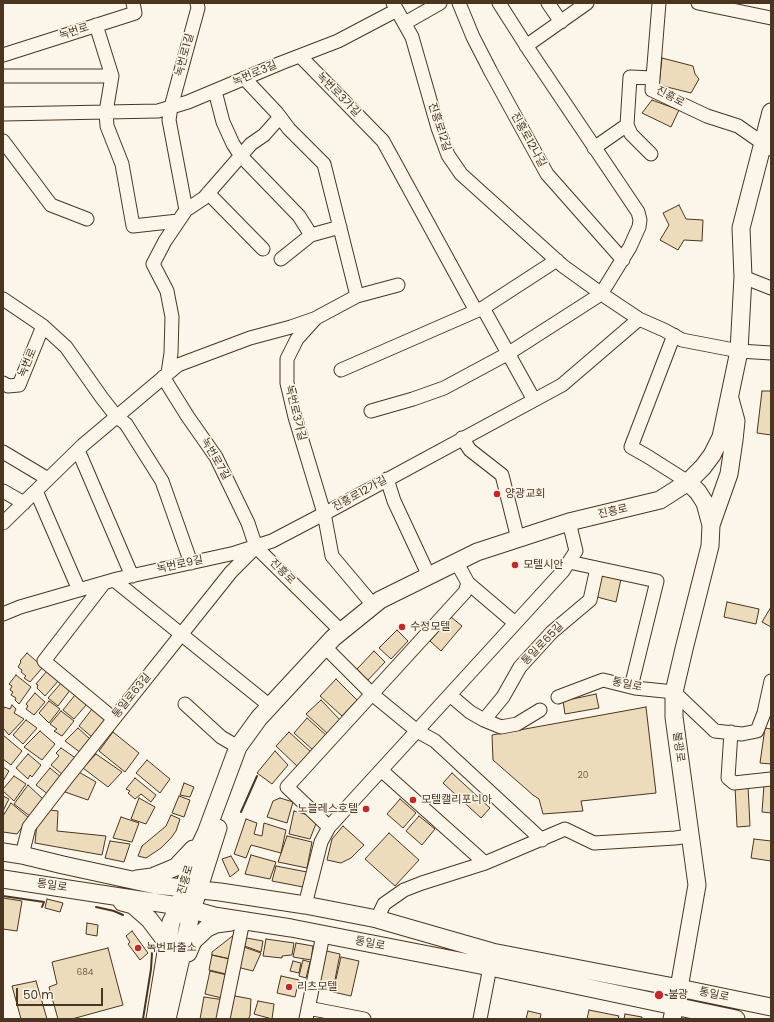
<!DOCTYPE html>
<html>
<head>
<meta charset="utf-8">
<style>
	body { margin:0 }
	#map { position:relative; width:774px; height:1022px; overflow:hidden; background:#fbf6e9; font-family:Poppins,sans-serif }
	canvas { display:block }
	.frame { position:absolute; inset:0; border:4px solid #4a3520; pointer-events:none }
	.scale { position:absolute; left:16px; top:988px; width:87px; height:18px; box-sizing:border-box; border:2px solid #4a3520; border-top:0; padding-left:5px; font-size:12px; line-height:14px; white-space:nowrap; color:#4a3520; -webkit-text-stroke:3px #fbf6e9; paint-order:stroke }
</style>
</head>
<body>
<div id="map">
<canvas width="774" height="1022"></canvas>
<div class="frame"></div>
<div class="scale">50 m</div>
</div>
<script>
const g = document.querySelector('canvas').getContext('2d');
g.lineJoin = 'round';
function fillPath(path, color) { g.fillStyle = color; g.fill(path, 'evenodd'); }
const poly = rows => new Path2D(rows.map(r => 'M' + r).join(''));
function stroke(path, color, width, dash) { g.strokeStyle = color; g.lineWidth = width; g.lineCap = dash ? 'butt' : 'round'; g.setLineDash(dash || []); g.stroke(path); }
function drawText(font, color, halo, rows, align = 'center') {
  g.font = font + ' Poppins,"Noto Sans KR",sans-serif'; g.lineWidth = 3; g.setLineDash([]); g.textBaseline = 'middle'; g.strokeStyle = halo; g.fillStyle = color; for (const [text, x, y, turn = 0] of rows) {
    g.save(); g.translate(x, y); g.rotate((+turn || 0) * Math.PI / 180); g.textAlign = isNaN(turn) ? turn : align; if (halo) g.strokeText(text, 0, 0); g.fillText(text, 0, 0); g.restore();
  }
}
const building = poly([
	[662,58,693,66,695,74,699,79,691,93,659,85,662,58],
	[652,100,679,110,671,127,642,113,652,100],
	[679,205,686,219,703,220,702,241,684,240,678,250,660,240,669,225,663,213,679,205],
	[762,391,771,391,771,435,757,433,762,391],
	[602,574,621,579,616,602,597,597,602,574],
	[727,602,759,609,756,624,724,617,727,602],
	[771,607,771,627,762,622,771,607],
	[451,617,462,626,441,651,430,641,451,617],
	[397,630,408,641,391,659,379,648,397,630],
	[374,651,385,662,368,680,357,669,374,651],
	[27,653,43,667,30,682,24,678,26,676,21,672,22,670,18,667,21,662,20,661,27,653],
	[47,671,59,680,45,696,37,688,38,685,36,684,47,671],
	[16,675,31,687,19,704,15,700,16,698,11,695,13,692,10,690,12,686,9,684,16,675],
	[336,679,357,700,342,716,320,696,336,679],
	[62,682,71,689,58,706,48,698,62,682],
	[35,693,45,702,34,715,26,709,28,706,26,704,35,693],
	[596,694,599,708,565,714,563,701,596,694],
	[75,695,87,704,74,719,63,710,75,695],
	[321,700,342,722,329,735,306,714,321,700],
	[49,701,60,709,49,723,39,713,49,701],
	[12,705,16,709,14,713,24,719,9,735,3,728,3,714,4,707,10,709,12,705],
	[646,707,656,793,581,801,583,811,543,814,539,799,533,795,493,760,492,735,646,707],
	[92,709,107,720,92,737,79,726,92,709],
	[61,711,74,721,62,736,54,731,57,729,50,724,61,711],
	[307,718,327,736,313,750,294,733,307,718],
	[26,720,37,728,23,744,13,735,26,720],
	[78,728,90,739,81,753,65,741,78,728],
	[765,728,771,729,771,764,760,763,765,728],
	[40,731,55,744,42,760,24,747,40,731],
	[113,732,139,753,125,772,99,751,113,732],
	[289,732,311,752,298,767,276,746,289,732],
	[3,735,22,751,11,765,3,759,3,735],
	[61,748,77,759,63,775,51,765,59,756,56,753,61,748],
	[275,751,288,765,272,784,257,773,275,751],
	[28,754,41,765,32,777,30,775,28,779,16,768,28,754],
	[96,754,122,772,108,787,83,768,96,754],
	[147,760,170,779,160,793,136,773,147,760],
	[3,767,9,771,3,781,3,767],
	[50,768,62,778,49,795,36,785,50,768],
	[77,771,96,782,88,800,65,792,77,771],
	[452,773,490,808,481,818,443,783,452,773],
	[14,776,26,784,14,801,3,791,3,789,14,776],
	[135,778,156,795,151,802,141,794,135,799,128,793,130,791,126,789,135,778],
	[184,783,194,787,190,797,180,795,184,783],
	[28,785,44,800,31,817,14,804,28,785],
	[764,785,771,785,771,813,762,812,764,785],
	[735,786,748,786,750,826,737,827,735,786],
	[3,796,9,799,3,811,3,796],
	[179,796,190,800,184,817,172,813,179,796],
	[139,798,155,807,146,824,131,819,139,798],
	[280,798,293,802,287,823,267,817,273,801,280,798],
	[400,799,416,813,403,828,387,814,400,799],
	[11,803,29,818,17,834,3,832,3,816,11,803],
	[50,810,58,811,57,831,106,836,102,855,35,843,37,823,50,810],
	[294,811,312,816,317,821,310,839,289,834,294,811],
	[171,815,180,819,176,831,171,838,161,848,146,858,138,856,142,846,166,826,171,815],
	[419,816,435,829,422,845,406,831,419,816],
	[121,817,139,823,132,842,113,838,121,817],
	[246,819,257,823,254,834,262,836,264,823,286,830,281,853,251,845,246,858,234,854,246,819],
	[343,826,364,845,351,858,341,863,327,860,332,839,343,826],
	[389,833,419,860,395,886,365,859,389,833],
	[287,836,312,842,307,868,278,862,287,836],
	[754,839,771,841,771,861,751,858,754,839],
	[110,841,130,844,124,862,105,858,110,841],
	[251,855,276,862,270,879,245,874,251,855],
	[231,856,239,870,230,877,222,859,231,856],
	[276,866,307,872,303,887,272,881,276,866],
	[3,898,22,901,17,931,3,929,3,898],
	[47,899,63,903,60,912,45,908,47,899],
	[87,923,98,925,97,936,86,934,87,923],
	[132,931,148,953,140,960,128,944,130,942,126,936,132,931],
	[235,934,230,959,212,955,212,952,235,934],
	[241,937,263,941,261,952,239,944,241,937],
	[266,939,294,943,292,955,282,956,282,958,263,956,266,939],
	[296,943,313,946,311,960,293,957,296,943],
	[241,946,261,953,253,971,237,967,241,946],
	[108,948,123,1005,72,1019,58,1019,49,987,57,984,52,962,108,948],
	[322,950,340,954,333,990,315,986,322,950],
	[212,955,230,959,226,974,209,970,212,955],
	[341,957,359,961,351,996,333,992,341,957],
	[303,960,310,962,306,978,299,976,303,960],
	[293,961,301,963,299,973,290,971,293,961],
	[210,971,227,975,222,998,205,994,210,971],
	[281,976,299,980,295,997,277,993,281,976],
	[36,981,47,1019,21,1019,12,986,36,981],
	[235,996,251,999,250,1016,248,1019,230,1019,232,1001,235,996],
	[204,997,225,1000,221,1019,200,1019,204,997],
	[258,1001,274,1004,272,1019,254,1014,258,1001],
	[589,1010,619,1016,618,1019,587,1019,589,1010],
	[528,1011,541,1014,540,1019,526,1019,528,1011],
	[625,1014,642,1017,642,1019,624,1019,625,1014]
]);
fillPath(building, '#ecdcbc');
stroke(building, '#4a3520', 1);
const minor = poly([
	[393,3,412,37,438,128,448,155,461,174,563,266,606,297,639,319,664,330,682,340,739,351,771,353],
	[459,3,473,37,491,72,547,174,623,260],
	[548,3,561,22],
	[659,3,652,90,707,116,738,126,771,149],
	[698,3,771,18],
	[405,23,440,3],
	[96,25,112,76,106,112,107,126,122,164,133,226,178,221],
	[526,46,587,3],
	[3,55,135,13,133,3],
	[300,56,383,141,476,311],
	[3,76,112,76],
	[244,78,277,113,289,129,324,164,357,296],
	[215,91,223,122,233,144,241,156,299,216,311,235,281,259],
	[3,114,158,111,188,102,281,63,338,41,397,10],
	[627,125,631,134,651,154],
	[3,141,51,205,87,219],
	[594,148,627,125,630,77,653,78],
	[208,193,263,249],
	[186,210,169,120,171,107,198,8,197,3],
	[311,235,340,227],
	[743,277,771,288],
	[3,299,43,326,66,347,102,398,116,416,126,424,162,481,191,563],
	[483,308,534,400],
	[674,335,631,447,647,456,688,482],
	[341,370,483,308,557,260],
	[168,373,171,353,172,317,167,291,153,264,165,241,186,210,204,198,251,144,264,135,280,117],
	[163,377,188,417,216,457,248,523,256,547,341,631],
	[3,383,8,386,19,385,43,326],
	[371,411,413,399,444,388,509,353,601,294,630,247,639,227,640,220,638,212,529,50,499,3],
	[462,438,470,450,502,475,518,539],
	[78,450,132,576],
	[3,452,48,479],
	[387,479,394,501,429,576],
	[3,491,24,503],
	[36,491,79,590],
	[3,523,83,445,178,365,250,338,291,327,314,319],
	[569,562,657,581,631,687],
	[457,563,468,583,515,623],
	[114,580,270,706],
	[104,583,44,661,114,719],
	[374,606,332,556,324,513,295,417,287,383,287,359,297,339,316,318,357,296,398,285],
	[3,614,20,607,117,579,235,553,272,541,333,509,562,385,639,319],
	[325,647,372,694,417,731,435,741,542,840],
	[450,695,470,712,484,720,501,727,517,724,540,710],
	[558,697,603,680,635,688,674,692,715,731,742,734,757,731,764,713,771,681],
	[185,704,221,737,238,747],
	[484,720,503,697,520,667,552,632,590,600,597,568],
	[731,732,728,778,734,783,771,779],
	[381,770,485,863],
	[329,827,287,787,465,592,468,583],
	[22,855,29,827,66,779,231,572,255,548],
	[305,905,321,842,329,827,563,571,576,551,569,522],
	[377,919,384,904,404,890,422,883,485,863,565,829,594,843,675,838,690,836],
	[308,1008,364,1019],
	[223,1019,243,921],
	[306,1019,323,935],
	[480,1019,490,967]
]);
const major = poly([
	[711,525,729,474,734,440,736,421,730,399],
	[3,852,22,855,63,865,155,885,220,892,305,905,377,919,492,952,679,988,771,1007],
	[3,879,179,906,214,916,291,928,490,967,736,1019],
	[137,879,152,877,176,867,193,849],
	[122,902,133,905,149,919,168,944],
	[188,953,193,941,207,928,216,924,231,922],
	[155,1019,171,922,179,906,191,864,206,833,238,747,259,718,333,638,380,600,477,552,569,522,660,500,688,482,703,467,712,455,721,437,739,351,743,277,741,228,771,112],
	[167,1019,192,910,218,828],
	[672,1019,679,988,697,885,674,717,674,692,684,649,710,546,711,525,705,503,698,492,688,482]
]);
stroke(minor, '#4a3520', 15);
stroke(major, '#4a3520', 19);
stroke(minor, '#fbf6e9', 13);
stroke(major, '#fbf6e9', 17);
stroke(poly([
	[241,812,257,776],
	[3,896,44,902,42,907],
	[96,907,114,911,123,915],
	[143,1019,151,969,152,953]
]), '#4a3520', 2);
for (const [x, y, r, color] of [
	[497,494,4,"#c62828"],
	[515,565,4,"#c62828"],
	[402,627,4,"#c62828"],
	[413,800,4,"#c62828"],
	[366,809,4,"#c62828"],
	[138,948,4,"#c62828"],
	[289,987,4,"#c62828"],
	[659,995,5,"#c62828"]
]) { const dot = new Path2D(); dot.arc(x, y, r, 0, 2 * Math.PI); g.fillStyle = color; g.fill(dot); stroke(dot, '#fbf6e9', 1.5); }
drawText('9px', '#725f47', null, [
	["20",583,776],
	["684",85,973]
]);
drawText('11px', '#4a3520', '#fbf6e9', [
	["녹번로",74,32,-18],
	["녹번로1길",185,55,-75],
	["녹번로3길",255,74,-23],
	["녹번로3가길",338,95,45],
	["진흥로",670,97,28],
	["진흥로12길",439,127,72],
	["진흥로12나길",528,140,61],
	["녹번로",28,363,-67],
	["녹번로3가길",295,413,76],
	["녹번로7길",215,459,60],
	["진흥로12가길",360,494,-29],
	["진흥로",613,512,-13],
	["녹번로9길",180,565,-12],
	["진흥로",282,572,45],
	["통일로65길",543,644,-46],
	["통일로",627,685,12],
	["통일로63길",132,696,-51],
	["불광로",678,747,82],
	["진흥로",186,880,-73],
	["통일로",52,886,8],
	["통일로",370,944,11],
	["통일로",714,995,12]
]);
drawText('11px', '#4a3520', '#fbf6e9', [
	["양광교회",505,494],
	["모텔시안",523,565],
	["수정모텔",410,627],
	["모텔캘리포니아",421,800],
	["노블레스호텔",358,809,"right"],
	["녹번파출소",146,948],
	["리츠모텔",297,987],
	["불광",668,995]
], 'left');
</script>
</body>
</html>
